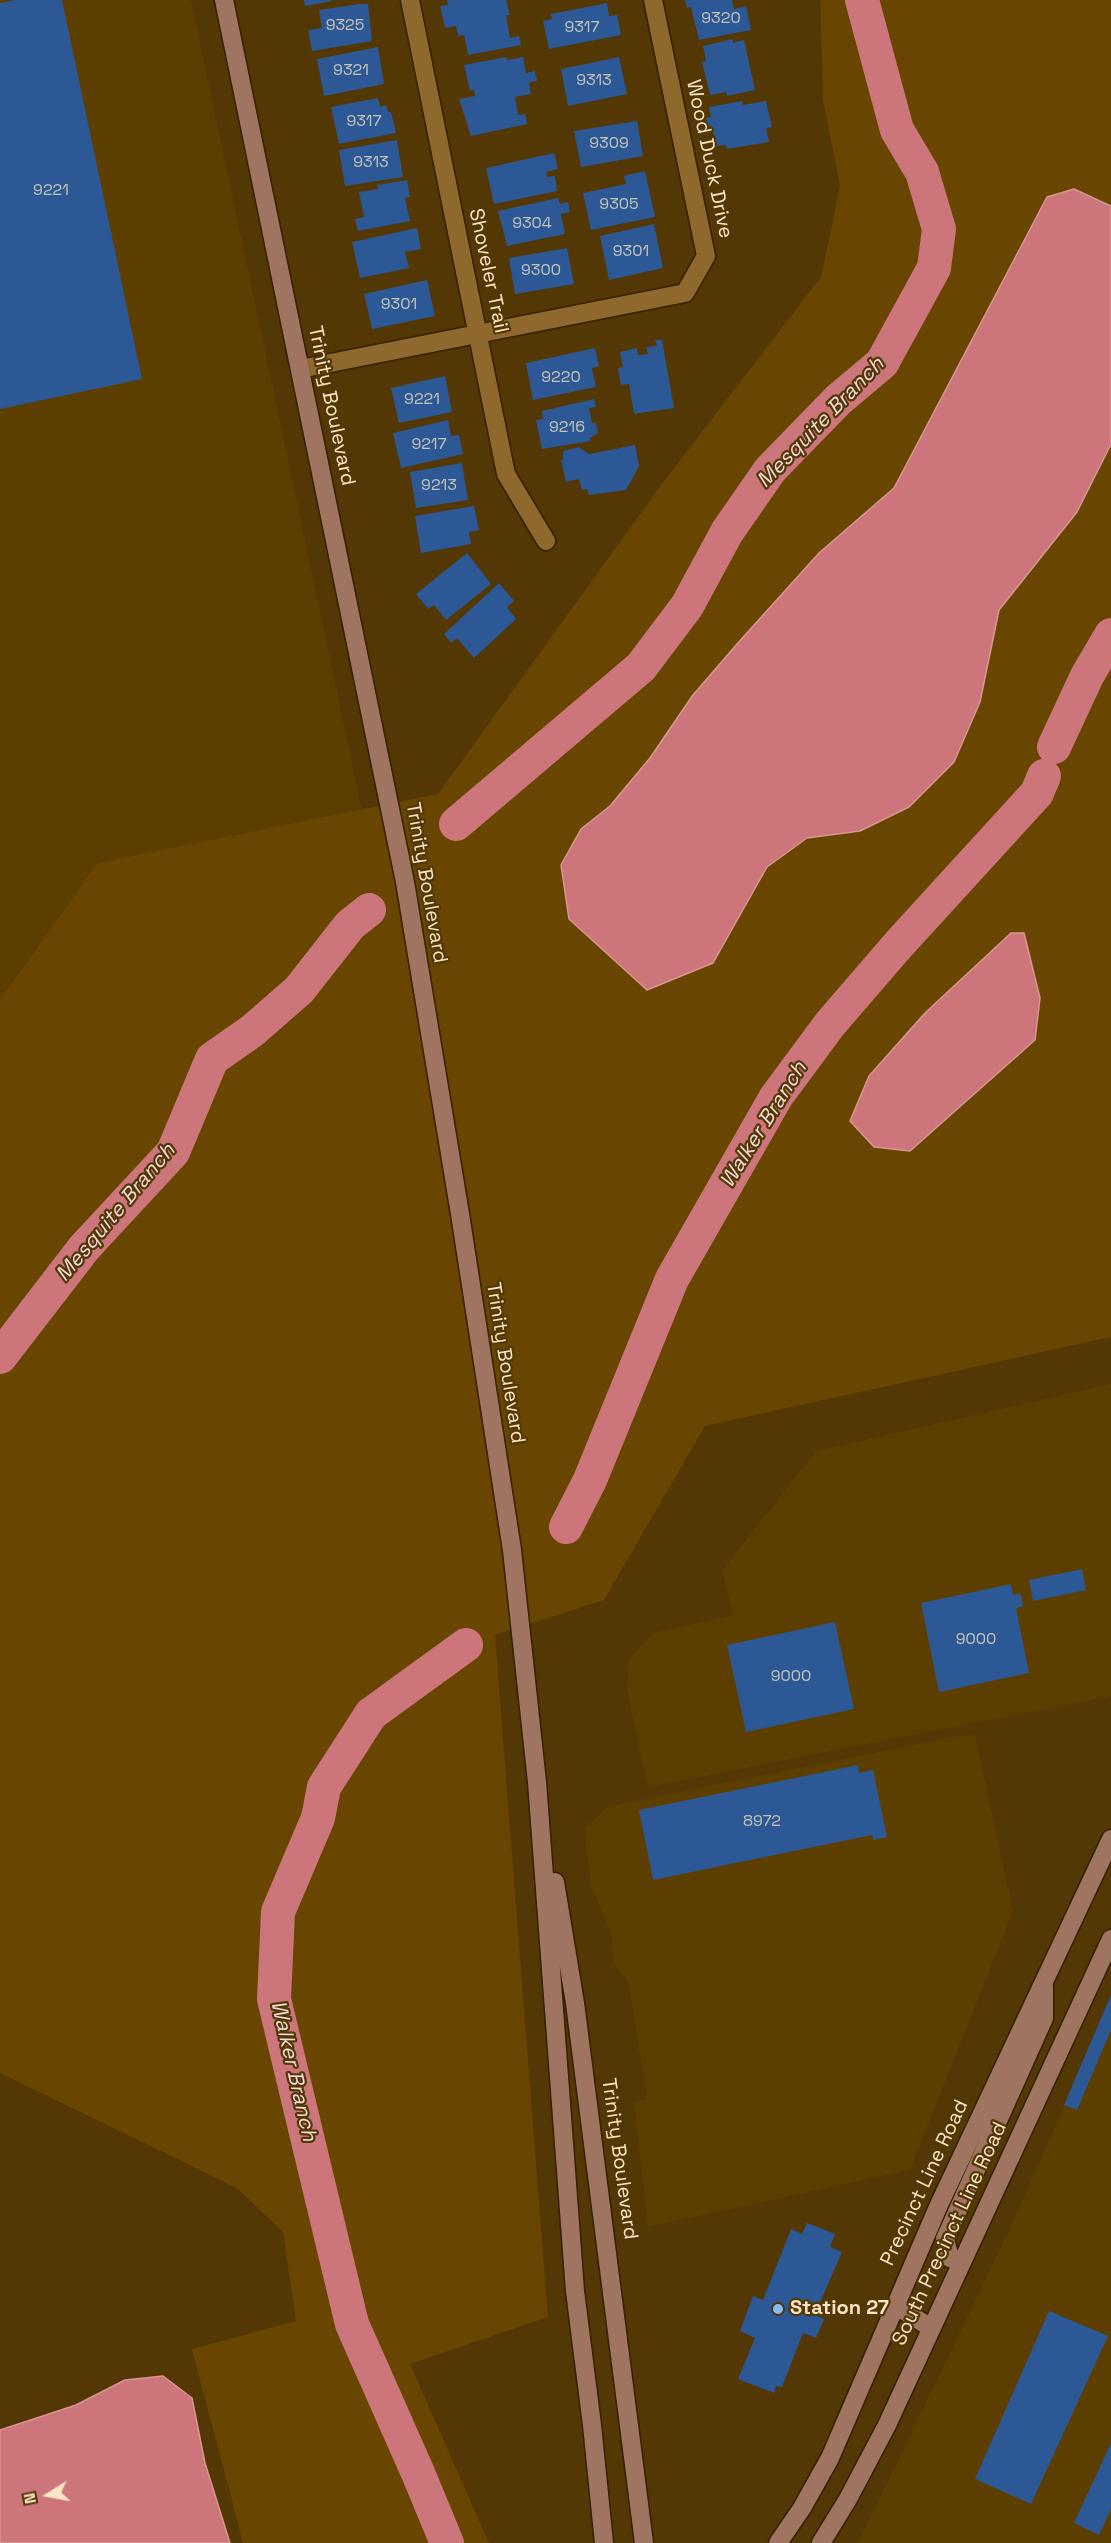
<!DOCTYPE html>
<html>
<head>
<meta charset="utf-8">
<style>
	body { margin:0 }
	#map { position:relative; width:1111px; height:2543px; overflow:hidden; background:#533704; font-family:"Space Grotesk",sans-serif }
	canvas { display:block }
	.north { position:absolute; left:18px; top:2465px; width:60px; height:60px; -webkit-text-stroke:4px #533704; paint-order:stroke; rotate:259deg; font-size:16px; font-weight:700; line-height:24px; text-align:center; color:#fae5c7 }
	.north::after { content:''; display:block; margin:auto; width:21px; height:27px; background:#fae5c7; clip-path:polygon(50% 0,100% 100%,50% 72%,0 100%) }
</style>
</head>
<body>
<div id="map">
<canvas width="1111" height="2543"></canvas>
<div class="north">N</div>
</div>
<script>
const g = document.querySelector('canvas').getContext('2d');
g.lineJoin = 'round';
function fillPath(path, color) { g.fillStyle = color; g.fill(path, 'evenodd'); }
const poly = rows => new Path2D(rows.map(r => 'M' + r).join(''));
function stroke(path, color, width, dash) { g.strokeStyle = color; g.lineWidth = width; g.lineCap = dash ? 'butt' : 'round'; g.setLineDash(dash || []); g.stroke(path); }
function drawText(font, color, halo, rows, align = 'center') {
  g.font = font + ' "Space Grotesk",sans-serif'; g.lineWidth = 4.5; g.setLineDash([]); g.textBaseline = 'middle'; g.strokeStyle = halo; g.fillStyle = color; for (const [text, x, y, turn = 0] of rows) {
    g.save(); g.translate(x, y); g.rotate((+turn || 0) * Math.PI / 180); g.textAlign = isNaN(turn) ? turn : align; if (halo) g.strokeText(text, 0, 0); g.fillText(text, 0, 0); g.restore();
  }
}
fillPath(poly([
	[0,0,191,0,362,810,97,863,0,1000],
	[1111,1384,1111,1696,648,1787,627,1690,629,1659,653,1633,733,1615,722,1571,816,1451],
	[975,1735,1013,1911,910,2170,648,2227,634,2102,647,2099,628,1981,614,1964,611,1934,591,1886,584,1829,607,1807,957,1736],
	[1111,2001,1111,2543,858,2543,1006,2237]
]), '#5d3e01');
fillPath(poly([
	[820,0,1111,0,1111,1337,705,1426,604,1600,495,1635,548,2317,410,2364,489,2543,243,2543,192,2349,296,2321,283,2232,237,2188,0,2073,0,1000,97,863,438,794,661,485,821,277,840,186,823,101]
]), '#684500');
const water = poly([
	[1074,189,1111,206,1111,444,1077,512,999,610,980,702,954,762,909,807,860,831,807,838,767,867,713,963,647,990,569,919,561,865,581,829,610,806,650,758,693,695,737,644,819,553,894,488,1047,197,1074,189],
	[1011,933,1024,933,1040,998,1035,1040,910,1151,874,1147,850,1121,869,1076,925,1013,1011,933],
	[163,2376,192,2398,205,2463,230,2543,0,2543,0,2430,76,2405,125,2380,163,2376]
]);
fillPath(water, '#cc757a');
stroke(water, '#da9791', 1.5);
stroke(poly([
	[1054,747,1087,676,1111,635],
	[456,824,641,667,687,606,727,532,770,470,838,400,882,363,934,268,939,229,922,172,897,130,862,0],
	[0,1357,84,1248,173,1152,212,1059,252,1031,299,990,350,925,369,910],
	[566,1527,590,1480,672,1279,776,1097,830,1024,899,944,1037,793,1044,776],
	[447,2543,418,2473,352,2324,274,1999,278,1912,318,1818,324,1787,371,1714,466,1645]
]), '#cc757a', 34);
fillPath(poly([
	[15,0,62,0,142,379,0,409,0,3],
	[304,0,332,0,332,1,305,6],
	[447,0,506,0,510,15,506,15,510,38,519,36,521,45,468,55,464,35,458,36,456,26,445,28,440,6,448,5],
	[685,0,732,0,734,9,746,6,751,30,699,40,691,7,687,8],
	[607,3,609,16,617,15,621,35,549,49,543,21,552,19,551,14],
	[359,4,368,4,372,41,312,51,308,30,322,28,319,10],
	[733,39,733,43,744,40,755,90,727,96,726,92,710,95,702,62,706,61,703,46],
	[378,47,384,84,324,96,317,59],
	[506,57,507,60,523,57,526,73,535,71,537,81,529,82,531,94,515,97,518,115,525,114,527,124,471,136,459,99,475,96,474,90,470,91,464,65],
	[619,57,627,94,568,106,561,69],
	[378,98,380,107,386,105,388,112,391,112,396,133,339,144,331,107],
	[742,101,743,105,766,101,772,127,766,128,769,142,727,149,725,145,716,146,713,132,708,133,706,118,711,117,709,107],
	[637,121,643,156,581,167,574,131],
	[397,140,403,177,345,186,339,150],
	[554,153,558,169,546,172,547,177,555,176,557,191,494,204,486,168],
	[645,171,655,217,591,230,583,193,626,184,624,176],
	[407,180,410,197,405,198,410,221,358,231,355,219,364,217,359,192,378,189,377,185],
	[558,198,560,204,568,202,570,212,561,214,565,234,507,246,498,211],
	[654,224,663,268,609,280,600,236],
	[417,228,421,249,405,252,409,268,360,278,352,242],
	[567,248,574,284,515,294,509,258],
	[427,280,435,316,372,329,364,294],
	[655,340,662,340,674,408,634,414,629,384,621,385,618,368,623,367,620,352,637,348,638,355,648,354,646,347,657,346],
	[595,348,599,366,592,368,596,387,533,400,526,363],
	[445,376,452,412,399,423,391,388],
	[594,399,596,407,589,408,592,423,596,423,598,433,590,438,591,441,542,449,536,420,543,419,542,411],
	[448,420,451,436,459,435,463,454,401,468,393,433],
	[635,445,639,466,626,490,589,495,587,489,582,490,579,479,566,482,561,460,563,460,563,451,579,447,589,454],
	[462,463,468,500,416,508,410,472],
	[474,506,479,530,469,532,471,544,421,553,415,516],
	[467,553,491,584,446,620,434,605,428,609,416,594],
	[499,583,514,601,507,607,516,619,474,658,457,638,451,643,444,634],
	[1082,1569,1086,1590,1033,1601,1029,1580],
	[1011,1584,1013,1595,1020,1593,1023,1606,1016,1608,1029,1673,939,1692,921,1603],
	[835,1622,854,1709,746,1732,727,1645],
	[858,1765,859,1773,873,1770,887,1837,873,1840,872,1835,653,1880,639,1810],
	[1111,1995,1111,2030,1077,2110,1064,2105],
	[807,2223,835,2234,830,2247,842,2252,818,2307,810,2303,807,2311,824,2319,816,2338,803,2333,782,2387,776,2386,774,2393,738,2379,755,2338,740,2331,753,2296,763,2300,791,2229,802,2234],
	[1049,2311,1108,2336,1031,2504,975,2479],
	[1111,2443,1111,2509,1099,2535,1074,2523]
]), '#2c5995');
const street = poly([
	[410,0,506,474,546,541],
	[300,369,685,293,706,256,653,0]
]);
const secondary = poly([
	[224,0,405,882,460,1214,512,1550,537,1782,575,2291,592,2425,604,2543],
	[555,1882,575,2003,644,2543],
	[961,2262,950,2258,945,2239,1044,2018,1044,1986],
	[895,2305,931,2328],
	[778,2543,802,2508,830,2458,938,2207,1111,1839],
	[821,2543,848,2499,887,2425,1111,1939]
]);
stroke(street, '#332000', 21);
stroke(secondary, '#332000', 21);
stroke(street, '#8e682c', 18);
stroke(secondary, '#9f7461', 18);
for (const [x, y, r, color] of [
	[778,2309,6,"#8abafc"]
]) { const dot = new Path2D(); dot.arc(x, y, r, 0, 2 * Math.PI); g.fillStyle = color; g.fill(dot); stroke(dot, '#533704', 2); }
drawText('16px', '#c6c2ba', null, [
	["9320",721,19],
	["9325",345,26],
	["9317",582,28],
	["9321",351,71],
	["9313",594,81],
	["9317",364,122],
	["9309",609,144],
	["9313",371,163],
	["9221",51,191],
	["9305",619,205],
	["9304",532,224],
	["9301",631,252],
	["9300",541,271],
	["9301",399,305],
	["9220",561,378],
	["9221",422,400],
	["9216",567,428],
	["9217",429,445],
	["9213",439,486],
	["9000",976,1640],
	["9000",791,1677],
	["8972",762,1822]
]);
drawText('20px', '#fae5c7', '#533704', [
	["Wood Duck Drive",709,159,78],
	["Shoveler Trail",488,271,78],
	["Trinity Boulevard",331,406,78],
	["Trinity Boulevard",426,883,80],
	["Trinity Boulevard",505,1363,81],
	["Trinity Boulevard",619,2159,82],
	["Precinct Line Road",925,2183,-65],
	["South Precinct Line Road",950,2234,-65]
]);
drawText('bold 20px', '#fae5c7', '#533704', [
	["Station 27",790,2309]
], 'left');
drawText('italic 21px', '#f2d9da', '#533704', [
	["Mesquite Branch",821,423,-46],
	["Walker Branch",764,1125,-58],
	["Mesquite Branch",116,1213,-50],
	["Walker Branch",293,2071,77]
]);
</script>
</body>
</html>
